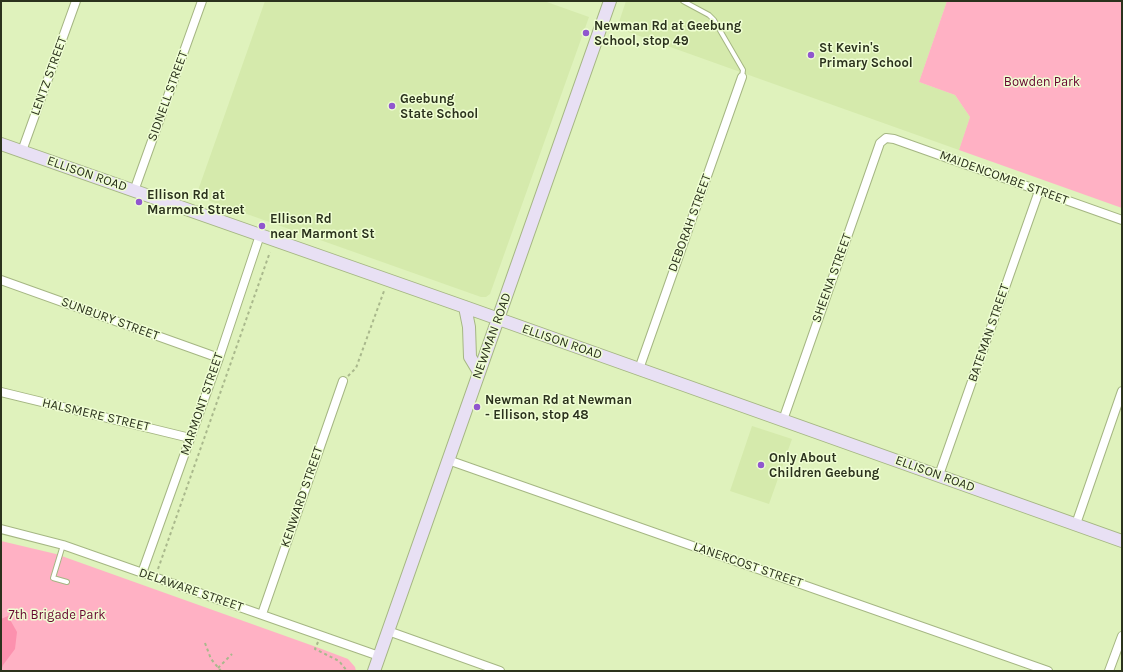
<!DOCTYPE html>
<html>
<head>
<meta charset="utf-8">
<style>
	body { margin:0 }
	#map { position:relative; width:1123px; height:672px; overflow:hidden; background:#dff2bc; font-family:Karla,sans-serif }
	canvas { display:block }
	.frame { position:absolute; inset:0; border:2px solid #2b321d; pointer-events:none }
</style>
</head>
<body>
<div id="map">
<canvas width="1123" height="672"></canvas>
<div class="frame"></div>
</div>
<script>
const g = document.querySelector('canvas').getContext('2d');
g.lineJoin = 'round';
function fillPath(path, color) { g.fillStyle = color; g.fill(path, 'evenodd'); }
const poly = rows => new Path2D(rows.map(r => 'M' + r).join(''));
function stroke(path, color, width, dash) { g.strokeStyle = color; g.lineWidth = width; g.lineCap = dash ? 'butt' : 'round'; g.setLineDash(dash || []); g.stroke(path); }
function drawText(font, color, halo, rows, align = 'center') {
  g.font = font + ' Karla,sans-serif'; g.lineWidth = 3; g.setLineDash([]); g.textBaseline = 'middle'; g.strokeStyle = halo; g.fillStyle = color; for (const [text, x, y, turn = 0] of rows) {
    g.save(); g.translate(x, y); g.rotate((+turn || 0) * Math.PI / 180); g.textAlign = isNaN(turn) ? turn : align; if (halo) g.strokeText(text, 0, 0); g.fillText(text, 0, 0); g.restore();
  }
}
fillPath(poly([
	[265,1,544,1,589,17,490,294,486,297,481,297,196,196],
	[626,1,947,1,919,82,955,95,970,117,959,150,617,28],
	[752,426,792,439,769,504,730,491]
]), '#d5eaac');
fillPath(poly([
	[947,1,1122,1,1122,208,959,150,970,117,955,95,919,82],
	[1,541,56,554,319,648,348,659,355,667,356,671,1,671]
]), '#ffb1c4');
fillPath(poly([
	[8,616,17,632,15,649,3,665,1,671,1,619]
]), '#fc91ae');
const lane = poly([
	[683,1,709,15,714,20,743,70,742,77],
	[63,545,53,578,67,582]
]);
const street = poly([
	[22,151,76,1],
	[134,191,202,1],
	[1,280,219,358],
	[639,369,742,77],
	[1,392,190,438],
	[783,420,880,143,886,138,894,139,1122,220],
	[448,460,1048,671],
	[939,475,1039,191],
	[1076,524,1122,391],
	[1,529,63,545,379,656],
	[142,573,219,358,260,235],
	[262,614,343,381],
	[388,631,500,671],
	[1109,671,1122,636]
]);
const secondary = poly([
	[1,144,465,307,1122,541],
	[465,307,469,327,470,357,479,372],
	[374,671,610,1]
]);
stroke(lane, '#a5b683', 6);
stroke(street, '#a5b683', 10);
stroke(secondary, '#a5b683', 14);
stroke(poly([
	[348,376,356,368,384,291],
	[158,569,270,252],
	[318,642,315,649,339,661,347,671],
	[205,643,211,659,221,671],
	[218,668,232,654]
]), '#a9b88c', 2, [3, 3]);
stroke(lane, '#fff', 4);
stroke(street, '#fff', 8);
stroke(secondary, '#e8e0f4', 12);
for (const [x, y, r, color] of [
	[586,33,4,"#9056ce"],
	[811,55,4,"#9056ce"],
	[392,106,4,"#9056ce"],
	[139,202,4,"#9056ce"],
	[262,226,4,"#9056ce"],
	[477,407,4,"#9056ce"],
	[761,465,4,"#9056ce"]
]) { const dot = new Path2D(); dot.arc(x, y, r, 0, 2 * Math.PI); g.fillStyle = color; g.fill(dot); stroke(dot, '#effed3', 1.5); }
drawText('bold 13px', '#2b321d', '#effed3', [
	["Newman Rd at Geebung",594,26],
	["School, stop 49",594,41],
	["St Kevin's",819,48],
	["Primary School",819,63],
	["Geebung",400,99],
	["State School",400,114],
	["Ellison Rd at",147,195],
	["Marmont Street",147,210],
	["Ellison Rd",270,219],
	["near Marmont St",270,234],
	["Newman Rd at Newman",485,400],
	["- Ellison, stop 48",485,415],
	["Only About",769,458],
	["Children Geebung",769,473]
], 'left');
drawText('13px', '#2b321d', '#effed3', [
	["LENTZ STREET",49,76,-70],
	["SIDNELL STREET",168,96,-70],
	["ELLISON ROAD",87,174,19],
	["MAIDENCOMBE STREET",1004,178,20],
	["DEBORAH STREET",690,223,-70],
	["SHEENA STREET",832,278,-70],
	["SUNBURY STREET",110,319,20],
	["BATEMAN STREET",989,333,-71],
	["NEWMAN ROAD",492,336,-70],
	["ELLISON ROAD",562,342,19],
	["MARMONT STREET",202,404,-71],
	["HALSMERE STREET",96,415,13],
	["ELLISON ROAD",935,474,20],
	["KENWARD STREET",302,497,-71],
	["LANERCOST STREET",748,565,19],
	["DELAWARE STREET",191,590,19]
]);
drawText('13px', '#66042f', '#effed3', [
	["Bowden Park",1042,82],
	["7th Brigade Park",57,615]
]);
</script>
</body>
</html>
